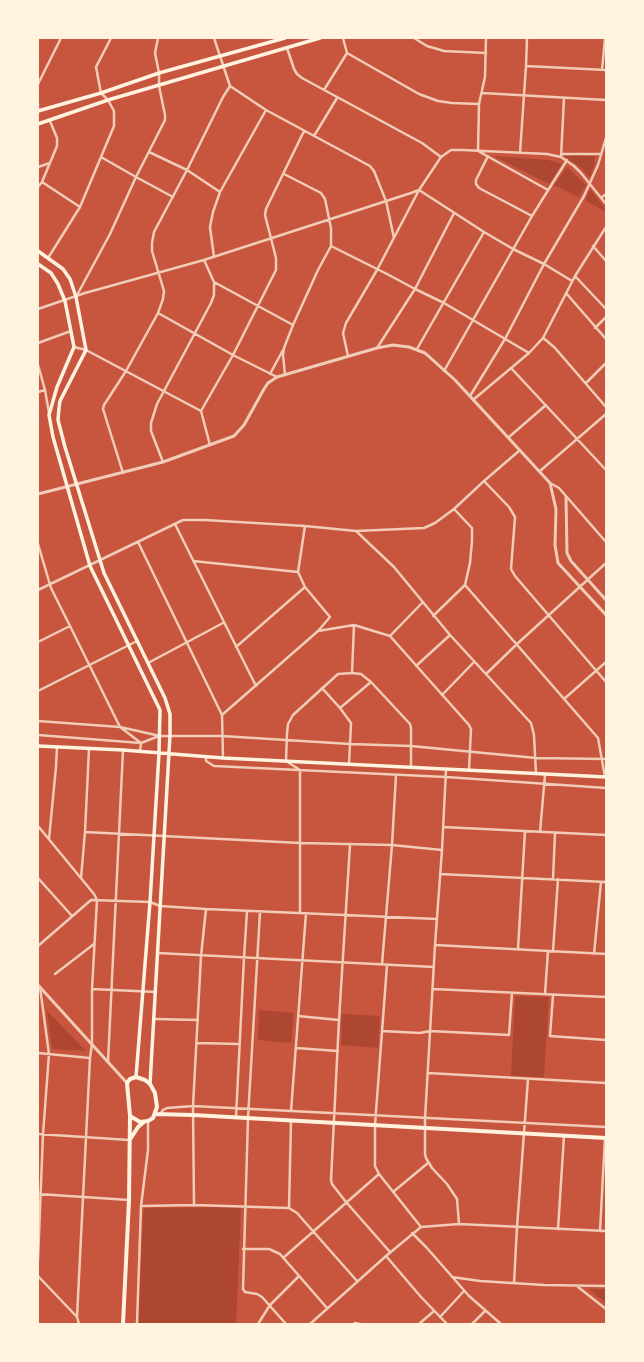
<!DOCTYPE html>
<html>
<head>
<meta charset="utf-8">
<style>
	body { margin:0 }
	#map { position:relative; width:644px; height:1362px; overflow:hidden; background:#c8553d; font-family:"Source Sans 3",sans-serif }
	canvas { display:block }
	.frame { position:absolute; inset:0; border:39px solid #fff3e0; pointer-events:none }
</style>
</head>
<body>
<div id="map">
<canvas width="644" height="1362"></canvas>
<div class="frame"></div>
</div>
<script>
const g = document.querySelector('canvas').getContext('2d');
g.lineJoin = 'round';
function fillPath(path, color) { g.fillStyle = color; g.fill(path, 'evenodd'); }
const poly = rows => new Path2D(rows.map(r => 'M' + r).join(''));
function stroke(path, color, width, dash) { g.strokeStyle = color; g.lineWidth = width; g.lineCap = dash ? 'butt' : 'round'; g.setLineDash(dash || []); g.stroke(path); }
fillPath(poly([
	[576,155,595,156,594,166,590,177,580,167,564,156],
	[493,156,548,160,562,164,549,184],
	[567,167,586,185,579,197,554,185],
	[590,189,606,210,606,212,585,200],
	[515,996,549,997,544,1077,511,1076],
	[259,1010,294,1013,291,1043,258,1040],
	[47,1011,86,1051,52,1049],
	[342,1014,380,1016,378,1048,341,1045],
	[241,1207,236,1324,138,1324,143,1217,144,1208],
	[589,1289,606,1289,606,1303]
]), '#ae4732');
stroke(poly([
	[343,38,347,53,419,94,438,101,452,103,479,104],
	[414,38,427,46,444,51,486,53],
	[486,38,485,77,479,104,478,151,548,190],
	[287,48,294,69,297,74,302,78,422,143,441,157],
	[526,66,606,70],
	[602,70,605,38],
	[38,84,61,38],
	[230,86,266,110,370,166,374,171,386,201,394,238],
	[324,90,347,53],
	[482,93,606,100],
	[38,104,38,110],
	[314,136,337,98],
	[149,152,187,170,220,192],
	[520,153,526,66,527,38],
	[562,154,601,154],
	[488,156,476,180,476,184,479,188,532,216],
	[101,157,136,177,173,197],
	[561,157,564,98],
	[38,167,50,163],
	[284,174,321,193,325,199,331,228,331,246,318,270,293,325,284,348,283,355,285,375],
	[42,182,80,207],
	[38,187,42,182,57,146,57,138,50,121],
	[601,198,606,194],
	[331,246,387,274,415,289,444,303,529,353],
	[593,246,606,261],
	[214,257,210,227,213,212,220,192,266,110],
	[48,258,80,207,114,126,114,111,108,100,101,93,96,67,111,38],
	[575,276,606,309],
	[214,282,293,325],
	[566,293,606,339],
	[76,297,110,234,136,177,165,120,165,115,159,86,159,73,155,53,158,38],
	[38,309,85,293,204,260,411,193,419,190,441,157,451,150,463,150,547,154,561,157,574,166,581,173,606,204],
	[158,313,233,355,277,377],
	[595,328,606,317],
	[543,338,547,341,555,348,606,407],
	[38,343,71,331],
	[74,347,86,350,201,411],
	[377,348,415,289,454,213],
	[417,349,484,232],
	[348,356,343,333,346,323,377,270,419,190,484,232,513,249,544,264,572,281],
	[38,365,45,390,49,413],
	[511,368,606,470],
	[444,371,532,216,567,160],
	[270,374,283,350],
	[586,383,606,363],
	[38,392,45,390],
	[470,396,505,339,544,264,584,196,598,165,606,138],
	[473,400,529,353,543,338,575,276,606,227],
	[509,437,546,405],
	[210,445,201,411,233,355,276,270,276,258,265,215,266,209,304,131],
	[163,462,151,431,151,423,157,404,211,303,214,295,214,282,204,260],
	[540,471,606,414],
	[123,473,103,409,104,405,126,371,158,313,163,299,164,291,152,251,152,243,154,232,187,170,223,97,230,86,214,38],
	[484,481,509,507,515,517,511,569,515,576,606,682],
	[550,483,559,488,606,542],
	[454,509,472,528,472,541,470,563,465,585,598,738,605,777],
	[175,524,256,686],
	[356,531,394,567,450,635,531,723,534,735,536,774],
	[138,542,222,715],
	[38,544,51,588,70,626,120,727,141,743,140,752],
	[193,561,298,572],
	[38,590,183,520,205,520,305,526,356,531,424,528,435,523,454,509,484,481,520,450],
	[433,616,465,585],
	[318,631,354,625,390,636,469,725,471,729,469,770],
	[390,636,423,602],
	[38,642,70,626],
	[236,647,305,587],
	[148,663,223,623],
	[416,666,450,635],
	[352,673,354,625],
	[486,674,517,644,606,563],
	[322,688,340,708,351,723,349,764],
	[38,691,137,641],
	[442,695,474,662],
	[564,699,606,662],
	[340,708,371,682],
	[38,721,120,727,160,736,222,736,350,744,411,746,536,758,606,759],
	[38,735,141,743,159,736],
	[206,757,206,761,214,766,446,777,606,788],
	[223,758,222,715,318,631,330,617,305,587,298,572,305,526],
	[446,770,442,850,435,945,425,1119,425,1154,426,1158,432,1168,447,1184,457,1199,459,1224],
	[38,826,94,894,97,900,92,989,92,1044,90,1058,77,1317],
	[443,827,606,835],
	[85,832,300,843,392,845,442,850],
	[540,832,545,775],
	[49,839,56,767,57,747],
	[350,845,339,1020,331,1180,332,1184,346,1202,390,1252],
	[440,874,606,882],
	[38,878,72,916],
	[81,878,85,832,89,749],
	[553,879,555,833],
	[260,912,248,1118,243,1289,245,1292,257,1294,262,1297,286,1324],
	[300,913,300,770,286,761,287,733,288,724,293,715,338,674,352,673,361,674,371,682,410,724,411,728,411,767],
	[435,945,606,954],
	[38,946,91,900,150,902,160,906,206,909,437,919],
	[518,949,525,831],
	[553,951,558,879],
	[158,953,434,967],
	[594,954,601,882],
	[382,964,392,845,396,775],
	[387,965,375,1125,375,1166,379,1174,421,1227],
	[55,974,94,944],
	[92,989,156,992],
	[433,989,606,997],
	[545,994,548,951],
	[553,995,550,1036,606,1040],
	[298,1016,339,1020],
	[155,1019,198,1020],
	[382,1031,420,1033,430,1031,509,1035,512,993],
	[197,1043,239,1044],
	[296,1048,338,1051],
	[38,1053,90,1058],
	[108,1062,123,750],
	[428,1073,606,1083],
	[291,1111,306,913],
	[160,1114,163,1110,167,1108,193,1106,606,1127],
	[236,1117,244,958,247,911],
	[38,1134,129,1140],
	[393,1192,428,1163],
	[38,1194,129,1200],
	[194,1205,193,1106,201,956,206,909],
	[141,1206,194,1205,289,1208,297,1213,357,1281],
	[289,1208,291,1121],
	[558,1229,564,1136],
	[600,1231,605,1138],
	[412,1233,427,1248,469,1296,501,1324],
	[243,1249,269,1249,280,1254,327,1308],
	[386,1256,421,1297,447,1324],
	[283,1258,379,1174],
	[38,1260,43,1134,49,1054,40,987],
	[38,1276,77,1317,79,1324],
	[452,1277,480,1281,544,1285,606,1286],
	[514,1283,517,1227,528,1079],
	[578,1287,606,1309],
	[440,1317,464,1291],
	[137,1324,141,1206,148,1150,148,1121],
	[258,1324,270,1305,299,1276],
	[310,1324,386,1256,421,1227,459,1224,606,1231],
	[354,1324,355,1323,360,1324],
	[419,1324,434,1311],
	[472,1324,485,1311]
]), '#f1ccb7', 2.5);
stroke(poly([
	[38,494,163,462,234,436,244,425,264,389,268,383,277,377,377,348,393,345,409,347,425,353,455,380,550,483,556,509,555,545,558,563,606,615],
	[566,497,567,553,571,561,606,600],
	[38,985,127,1083]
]), '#f1ccb7', 3);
stroke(poly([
	[38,111,101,93,159,73,285,38],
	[38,124,108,100,320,38],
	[38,251,63,269,70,279,76,297,86,350,60,401,59,408,58,420,65,447,104,573,165,698,170,714,170,735,150,1084],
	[38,264,51,273,58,284,65,301,74,347,57,387,49,415,53,437,90,566,160,710,159,753,150,902,136,1077],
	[38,746,123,750,223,758,606,777]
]), '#fff3e0', 3.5);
stroke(poly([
	[136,1077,145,1080,150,1084,155,1093,157,1107,153,1118,148,1121,140,1122,130,1116,127,1083,130,1079,136,1077],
	[155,1114,193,1115,606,1138],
	[131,1138,138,1127,144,1122],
	[123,1324,129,1200,130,1116]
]), '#fff3e0', 4);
</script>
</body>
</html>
